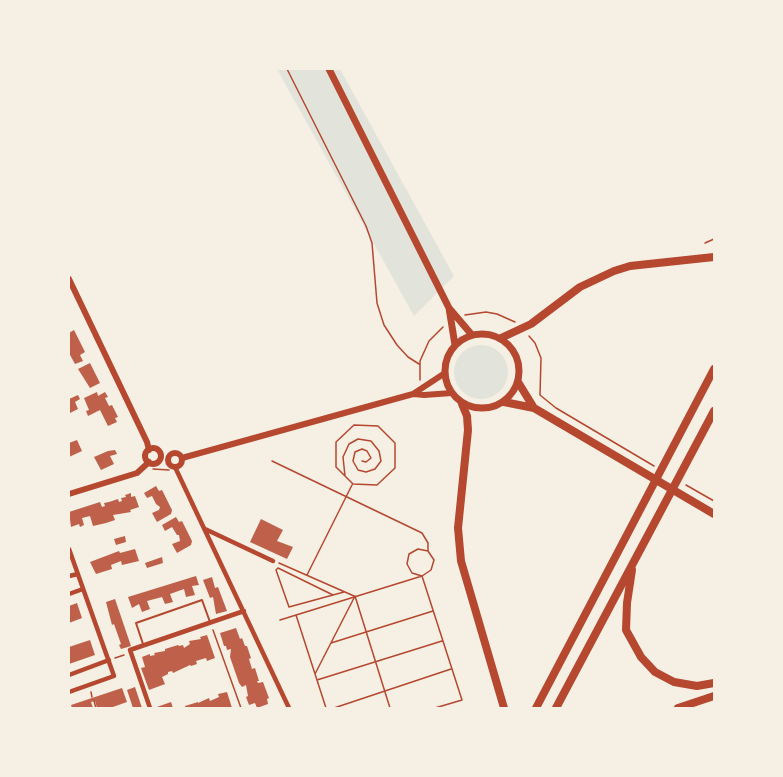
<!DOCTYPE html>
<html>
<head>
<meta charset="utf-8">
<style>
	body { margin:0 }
	#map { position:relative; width:783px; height:777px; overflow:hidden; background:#f6efe4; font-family:Jost,sans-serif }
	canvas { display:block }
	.frame { position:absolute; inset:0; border:70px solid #f6efe4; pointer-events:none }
</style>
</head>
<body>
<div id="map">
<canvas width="783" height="777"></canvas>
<div class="frame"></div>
</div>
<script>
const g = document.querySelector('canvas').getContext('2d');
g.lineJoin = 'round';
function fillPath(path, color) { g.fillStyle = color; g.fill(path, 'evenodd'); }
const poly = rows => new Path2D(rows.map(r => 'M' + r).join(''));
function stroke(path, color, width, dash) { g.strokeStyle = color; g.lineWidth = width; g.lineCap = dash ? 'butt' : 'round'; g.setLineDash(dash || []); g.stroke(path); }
fillPath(poly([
	[277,69,340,69,454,276,414,316],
	'454 372a27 27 0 1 1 54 0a27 27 0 1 1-54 0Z'
]), '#e2e4dc');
fillPath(poly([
	[74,330,85,352,80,355,83,361,75,364,69,353,69,333],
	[90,363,100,383,90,388,78,369],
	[97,392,98,396,105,392,108,397,105,398,109,406,112,405,118,417,115,418,117,422,108,426,100,410,88,416,86,411,89,410,84,398],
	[78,395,80,399,75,402,78,409,70,413,69,399],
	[77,440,82,451,69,457,69,443],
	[115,450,117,454,110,456,114,464,101,470,94,457,108,451],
	[156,486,159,491,162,490,172,510,171,514,157,522,152,513,159,510,160,507,156,504,152,496,147,498,144,493],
	[131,493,131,497,135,496,139,507,130,510,131,512,113,515,115,520,106,523,93,526,90,516,82,518,84,525,80,527,79,524,71,527,69,512,100,502,102,507,105,506,104,503,109,502,118,499,119,502,122,501,121,498,126,497,125,495],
	[176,517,179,522,182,521,192,541,191,545,177,553,172,544,180,541,179,535,177,535,172,527,165,531,162,525],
	[261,519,283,530,277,541,293,547,287,559,250,542],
	[125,536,126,542,116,545,114,539],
	[135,549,139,561,122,565,121,561,111,565,112,569,96,574,90,562,119,551,120,553],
	[162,557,163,563,147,568,145,563],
	[196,576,199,585,192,586,195,595,186,597,184,589,170,594,173,602,165,604,162,597,147,601,150,609,142,612,139,604,132,608,128,597],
	[212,577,215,588,218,587,227,611,216,614,213,597,210,598,203,580],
	[115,599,131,646,121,649,119,645,121,644,114,624,112,625,106,602],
	[77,603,82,618,69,623,69,606],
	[236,628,240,639,242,638,245,646,247,646,251,658,249,659,252,669,255,668,259,681,257,681,258,683,263,682,269,698,267,699,268,704,257,708,255,703,249,705,246,697,248,696,246,685,242,687,239,683,230,657,231,649,227,650,226,646,224,646,220,633],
	[207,635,215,658,207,661,206,658,196,661,197,664,191,666,190,665,173,673,172,671,168,672,168,674,162,677,165,684,149,690,141,668,145,667,142,657,150,654,150,656,155,655,154,653,165,651,165,649,178,645,179,646,183,645,184,648,190,644,189,641,201,639,200,637],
	[90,640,95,655,69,664,69,647],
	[135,687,142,708,133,708,127,690],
	[122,688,127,702,110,708,97,708,95,701,91,702,93,708,72,708,71,705],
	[227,692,232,708,185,708,185,706,198,702,198,703,209,698,210,701,219,697,218,694],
	[171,702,173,708,154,708]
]), '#bf614a');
stroke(poly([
	[287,69,366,226,372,243,377,303,384,325,397,345,408,357,419,364],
	[705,243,714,239],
	[465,315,486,312,497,314,515,322],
	[529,336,535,343,541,358,540,395,556,408,654,466],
	[420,380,420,361,429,341,443,327],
	[354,425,378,426,395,443,395,468,377,485,353,484,336,467,336,442,354,425],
	[272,461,422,533,428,543,428,551,434,560,431,570,422,576,412,573,407,564,409,554,418,549,428,551],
	[153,469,169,470],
	[345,476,343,457,349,444,358,439,371,441,379,451,381,461,375,469,366,472,358,470,353,461,355,452,362,449,367,451,371,458,366,462,362,461],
	[686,485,714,501],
	[279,563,354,596],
	[307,575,352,485],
	[333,595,278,568,276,570,289,607,344,592],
	[296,615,326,708],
	[280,620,422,576,462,700,435,708],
	[213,630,241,708],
	[331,643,433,611],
	[115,658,124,655],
	[315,674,355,596,390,708],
	[317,680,442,641],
	[91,692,92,697],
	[94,701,96,708],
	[334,708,451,669]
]), '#b5482f', 1.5);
stroke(poly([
	[143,644,136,623,202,600,210,622]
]), '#b5482f', 2);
stroke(poly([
	[175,467,289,708],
	[205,529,273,561],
	[69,549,114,676,69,692],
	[69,576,78,574],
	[69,594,83,589],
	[69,675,109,660],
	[150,708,130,650,244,611]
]), '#b5482f', 4.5);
stroke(poly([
	[69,279,147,442,149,450],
	[414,394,424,395,452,393],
	'145 456a8 8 0 1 1 16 0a8 8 0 1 1-16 0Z',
	'168 460a7 7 0 1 1 14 0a7 7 0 1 1-14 0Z',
	[182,458,413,394,445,373],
	[69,494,137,473,149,462]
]), '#b5482f', 6);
stroke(poly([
	[329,69,449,308,472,335],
	[449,308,455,345],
	'445 371a37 37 0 1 1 74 0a37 37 0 1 1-74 0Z'
]), '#b5482f', 7);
stroke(poly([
	[501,338,531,324,580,287,614,271,630,266,714,257],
	[518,382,534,408],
	[504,402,534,408,714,514],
	[462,404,467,416,468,430,458,528,461,561,504,708],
	[632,570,627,603,626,630,641,657,655,672,674,682,697,686,714,683],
	[536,708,714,369],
	[556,708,714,411],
	[678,708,714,696]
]), '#b5482f', 8);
</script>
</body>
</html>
